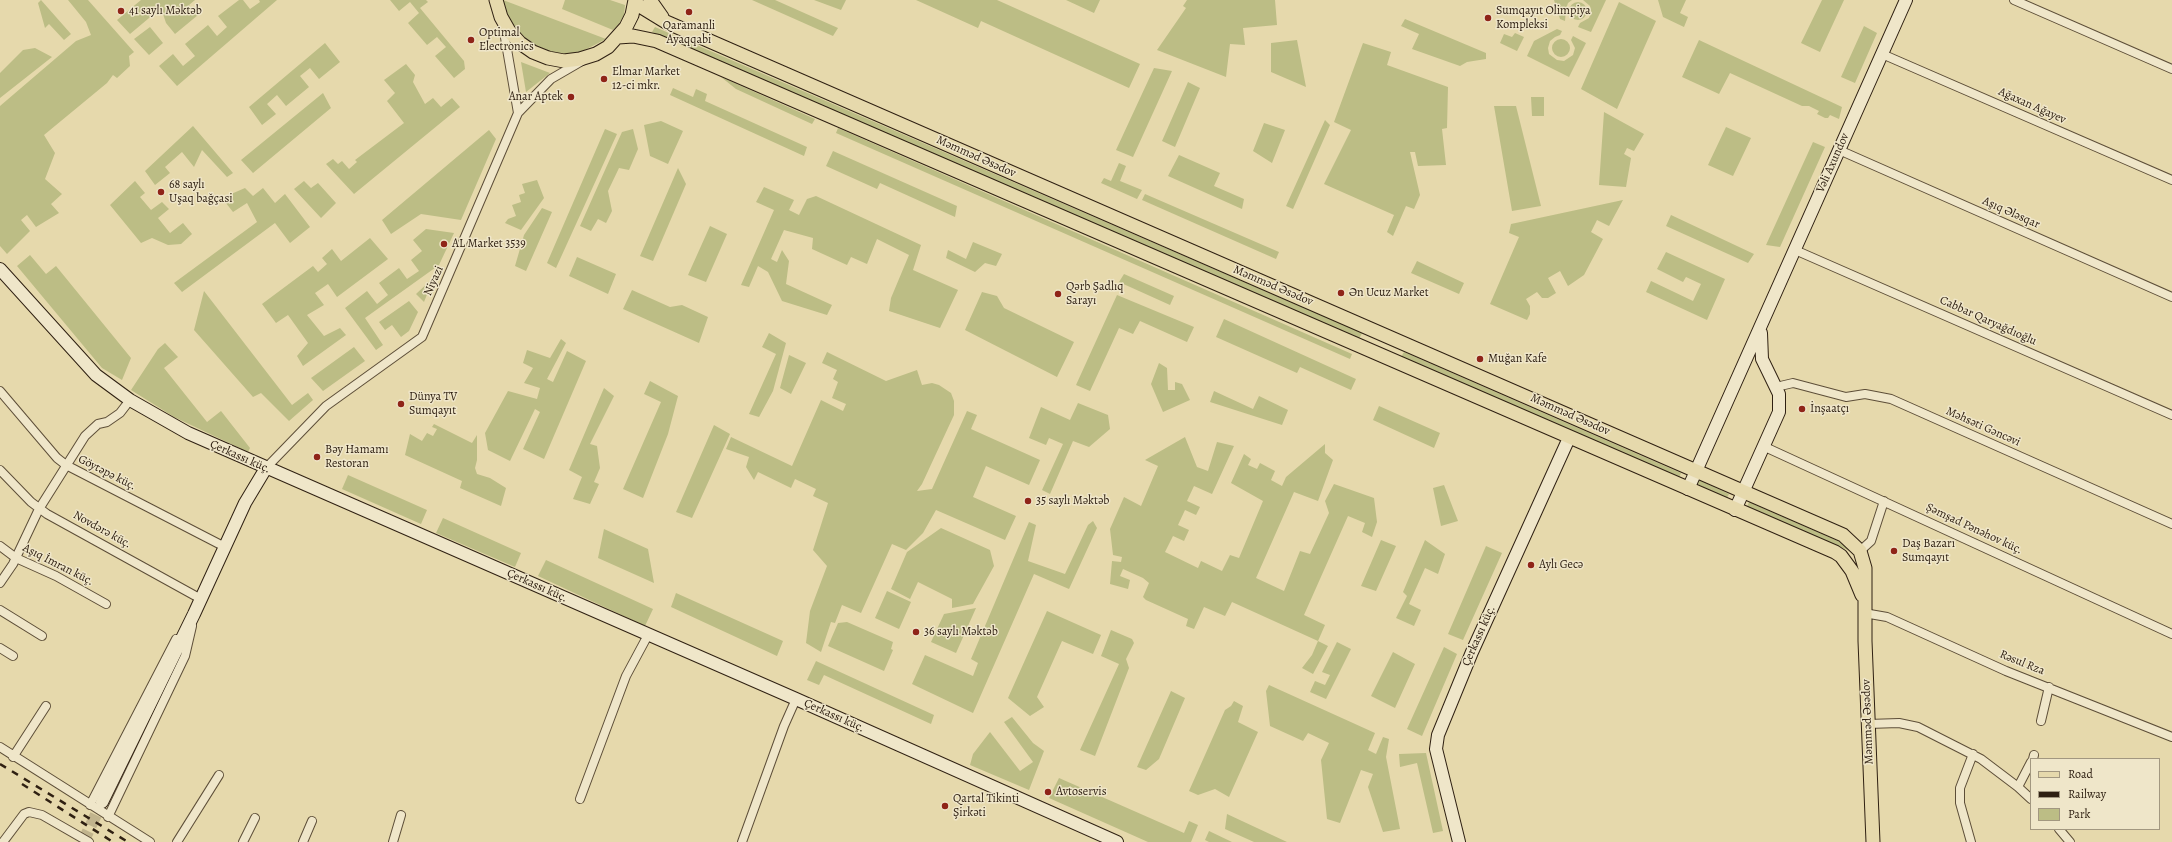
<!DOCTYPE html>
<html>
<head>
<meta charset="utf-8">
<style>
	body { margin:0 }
	#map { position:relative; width:2172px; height:842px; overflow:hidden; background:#e6d9ac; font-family:Alegreya,serif }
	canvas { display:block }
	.legend { position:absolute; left:2030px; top:758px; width:130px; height:72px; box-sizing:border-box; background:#efe6c9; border:1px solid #a29780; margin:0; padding:5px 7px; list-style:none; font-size:12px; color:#2f2012 }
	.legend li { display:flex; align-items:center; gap:8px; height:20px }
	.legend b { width:20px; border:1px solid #a29780 }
</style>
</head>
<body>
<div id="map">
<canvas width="2172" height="842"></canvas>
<ul class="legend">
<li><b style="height:5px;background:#e6d9ac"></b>Road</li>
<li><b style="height:5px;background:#2f2012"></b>Railway</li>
<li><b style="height:11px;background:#bcbd85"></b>Park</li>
</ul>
</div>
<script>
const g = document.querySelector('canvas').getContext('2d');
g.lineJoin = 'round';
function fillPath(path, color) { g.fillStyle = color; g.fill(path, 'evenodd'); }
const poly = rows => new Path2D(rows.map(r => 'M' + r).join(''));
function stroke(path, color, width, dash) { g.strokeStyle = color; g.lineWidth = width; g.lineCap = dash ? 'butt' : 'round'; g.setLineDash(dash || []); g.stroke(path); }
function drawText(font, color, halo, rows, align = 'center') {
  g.font = font + ' Alegreya,serif'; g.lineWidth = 3; g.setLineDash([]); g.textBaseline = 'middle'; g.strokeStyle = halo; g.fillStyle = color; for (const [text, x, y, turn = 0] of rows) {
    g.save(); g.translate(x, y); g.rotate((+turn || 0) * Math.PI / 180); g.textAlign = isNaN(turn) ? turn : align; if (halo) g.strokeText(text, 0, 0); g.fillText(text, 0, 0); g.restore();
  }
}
fillPath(poly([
	[41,0,71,34,64,40,49,24,45,28,38,3],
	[68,0,88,0,134,52,129,56,130,66,117,78,113,75,107,83,44,135,55,153,45,179,62,194,51,204,59,213,36,227,27,215,21,220,30,231,7,254,0,246,0,106,76,41,91,35,86,22],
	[141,0,195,0,189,5,198,15,175,34,166,23,161,8,130,34,117,20],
	[239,0,243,0,250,9,260,2,259,0,277,0,177,86,159,66,173,54,183,66,195,56,185,44,208,25,217,36,227,27,218,16],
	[390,0,426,0,428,2,420,8,464,61,465,69,454,78,435,56,446,47,437,37,427,45,408,23,419,13,410,2,399,11],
	[503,0,606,39,581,52,566,54,550,52,536,47,523,37,513,26,506,14],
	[565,0,610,0,625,5,624,15,619,24,613,30,562,9],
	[752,0,775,0,838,28,833,36],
	[814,0,846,0,841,10],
	[916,0,997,0,1140,64,1129,88,981,21,978,28],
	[1066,0,1100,0,1094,13],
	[1187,0,1275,0,1277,25,1243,28,1245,45,1230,44,1226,77,1157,50,1186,8,1183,6],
	[1554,0,1572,0,1568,3,1566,9,1565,21,1560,19],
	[1583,0,1606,0,1591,32,1578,27,1580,23,1589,18,1591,13,1590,6],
	[1658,0,1686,0,1680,13,1688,17,1684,27,1663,17],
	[1822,0,1844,0,1820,52,1801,43],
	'1569 11a9 9 0 1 1 18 0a9 9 0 1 1-18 0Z',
	[1619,2,1656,21,1617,109,1581,89],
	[1405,19,1486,53,1486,59,1467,62,1460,66,1412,49,1419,34,1401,26],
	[1864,26,1877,33,1855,83,1841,77],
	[150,27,163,43,149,55,134,39],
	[655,27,1362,333,1359,339,652,32],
	[1557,29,1562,31,1560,35,1555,37,1550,41,1548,48,1549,54,1557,60,1564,61,1573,55,1575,48,1571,40,1573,36,1586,43,1569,77,1527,56,1534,41],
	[1515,33,1524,37,1517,51,1500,43,1504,34,1512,37],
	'1552 48a9 9 0 1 1 18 0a9 9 0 1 1-18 0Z',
	[1297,40,1306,87,1271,72,1271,43],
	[1699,40,1842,107,1839,119,1830,115,1828,118,1825,118,1817,114,1819,111,1809,106,1802,106,1730,73,1719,94,1682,77],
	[325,43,340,62,319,79,310,68,300,76,309,87,286,106,277,95,267,104,276,114,262,125,249,107],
	[1363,43,1391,52,1387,65,1448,87,1447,128,1442,129,1446,165,1418,166,1415,152,1410,152,1420,195,1414,209,1406,206,1393,236,1387,232,1394,215,1324,184,1351,130,1334,122],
	[35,48,52,57,0,98,0,73,23,50],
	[521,62,550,73,526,92],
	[406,64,415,75,413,82,425,104,433,98,441,107,452,98,460,107,354,194,326,164,333,159,338,164,342,161,349,169,357,162,355,160,404,123,387,101,395,93,384,80],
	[1154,68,1172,71,1133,157,1116,150],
	[721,77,815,119,812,124,736,89],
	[1188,82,1200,88,1175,147,1162,141],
	[673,88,693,97,696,89,707,94,705,101,807,147,804,156,670,95],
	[323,93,331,108,253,173,241,160],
	[1531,97,1544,97,1544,116,1532,116],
	[1494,106,1516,106,1541,206,1512,211],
	[1604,112,1644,134,1634,151,1627,148,1624,154,1631,158,1626,187,1599,185],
	[1325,120,1330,125,1293,209,1286,206],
	[661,121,683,131,668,164,650,156,644,125],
	[1264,123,1285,130,1272,163,1253,151],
	[193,126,233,173,227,177,202,150,194,167,182,152,165,167,170,173,155,185,145,171],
	[1726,127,1751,138,1733,176,1708,165],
	[838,128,1352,354,1350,359,836,133],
	[605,129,617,134,556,268,547,263],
	[633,129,638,149,629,170,619,168,608,191,612,211,606,223,598,219,591,231,580,226,622,132],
	[489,130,496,139,461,220,421,214,391,234,382,220],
	[1813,142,1825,147,1780,247,1766,245],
	[833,151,957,206,955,217,880,183,877,189,826,166],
	[1179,155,1220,173,1214,186,1244,199,1242,209,1168,176],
	[1119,163,1126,166,1120,181,1142,190,1137,199,1101,183,1104,178,1111,181],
	[678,168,686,184,653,261,640,256],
	[537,180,544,198,521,230,505,223,508,219,516,216,512,205,521,202,519,195,525,193,522,184],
	[135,181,145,193,140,197,151,210,162,202,169,209,158,218,170,233,183,223,192,234,181,244,168,245,152,238,141,243,110,205],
	[304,181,311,188,318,183,336,203,321,218,294,189],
	[764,187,794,200,789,210,799,215,807,199,816,196,921,245,913,270,958,290,940,328,889,311,891,298,909,255,877,239,867,264,851,257,847,265,812,249,813,238,784,230,771,259,777,262,782,250,789,261,786,284,832,305,827,315,782,301,768,272,758,266,749,287,741,285,774,210,756,202],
	[245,188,253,196,263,188,275,203,285,194,310,227,290,243,275,223,182,292,174,283,257,222,247,203,233,212,222,198],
	[1145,194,1279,252,1276,259,1142,200],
	[1623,200,1609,226,1597,220,1591,232,1603,239,1584,275,1568,286,1560,271,1548,278,1556,293,1548,298,1542,298,1537,292,1526,299,1530,306,1530,314,1527,320,1490,304,1519,237,1509,233,1511,224],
	[542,208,552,212,526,271,515,266,524,235],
	[1671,215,1754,254,1748,263,1666,226],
	[710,226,727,234,706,282,688,275],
	[426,229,454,233,439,265,365,318,383,345,376,350,345,308,367,291,377,304,388,295,379,283,399,268,407,279,419,271,411,260,422,251,413,240],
	[370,238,388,259,337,297,328,284,315,293,324,305,307,315,324,336,340,328,346,335,303,366,297,356,308,343,288,315,276,323,262,304,313,266,318,272,327,264,322,258,332,249,341,261],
	[973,242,1002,254,996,266,985,263,975,272,946,258,948,250,966,259],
	[1666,252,1725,279,1707,320,1646,292,1651,281,1693,301,1701,284,1686,277,1683,282,1657,269],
	[30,255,46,274,56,266,131,358,122,380,102,368,17,266],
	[577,257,616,274,608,294,569,276],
	[1417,261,1464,283,1459,294,1411,273],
	[1124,274,1174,296,1170,305,1119,282],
	[434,277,424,302,416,294],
	[632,290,670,307,682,305,708,317,699,343,623,309],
	[204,291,292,405,308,393,313,400,289,421,261,393,253,397,194,330],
	[982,292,997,296,1004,308,1074,342,1057,377,965,330],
	[1117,295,1194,327,1187,342,1140,321,1133,334,1119,328,1090,391,1076,385],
	[409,301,418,312,409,331,401,337,392,325,385,330,379,322],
	[1224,319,1356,379,1351,390,1300,367,1297,373,1216,337],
	[769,333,786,343,773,391,759,417,749,414,776,354,762,347],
	[561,339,566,343,547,379,553,382,567,351,586,361,544,459,523,449,540,412,535,409,510,461,488,450,485,433,508,391,537,399,540,388,524,383,533,368,523,363,527,350,550,358],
	[165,343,178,357,164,368,207,422,221,411,250,448,248,452,174,417,131,390,158,349],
	[354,347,365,361,323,391,311,378],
	[827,352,886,381,917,370,922,385,932,383,939,385,951,393,954,401,954,415,922,484,917,491,932,489,967,411,977,415,971,429,1040,460,1029,485,986,466,973,497,1016,516,1005,540,936,510,923,533,906,550,892,544,861,613,842,605,835,623,831,622,821,652,806,643,810,611,827,566,813,550,828,503,813,496,816,489,795,479,791,488,758,472,754,480,746,467,749,457,726,449,731,437,792,466,821,400,843,411,846,404,832,398,838,382,833,379,837,370,822,363],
	[1404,352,1681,473,1679,478,1401,357],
	[789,355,806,363,791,394,780,388],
	[1159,363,1167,368,1168,390,1175,390,1175,382,1182,384,1190,400,1163,412,1151,384],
	[650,381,678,396,668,434,643,498,623,489,661,402,644,394],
	[604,388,614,396,590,444,597,446,600,468,594,482,599,484,590,504,573,499,582,477,569,470],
	[1214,391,1253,409,1259,396,1288,410,1282,425,1210,402],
	[1078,403,1108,415,1110,429,1089,447,1073,441,1050,494,1042,490,1063,444,1049,438,1046,445,1029,438,1041,407,1070,420],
	[1379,406,1440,433,1434,448,1373,420],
	[434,424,472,443,477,435,477,460,475,468,477,474,490,478,506,488,501,506,460,488,462,481,405,455,410,434,422,441,427,433,433,436,437,429,432,427],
	[714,425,730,434,692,518,676,512],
	[1185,437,1197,467,1208,471,1217,442,1234,446,1212,494,1194,486,1187,501,1200,507,1196,515,1185,510,1178,525,1189,530,1184,541,1173,536,1165,552,1198,568,1201,561,1222,571,1230,555,1239,558,1263,501,1231,483,1244,454,1251,459,1248,465,1257,469,1260,463,1275,471,1271,480,1282,486,1286,477,1325,444,1325,453,1333,460,1318,501,1294,492,1256,578,1284,591,1300,551,1310,554,1329,513,1325,501,1334,484,1374,498,1377,522,1372,537,1362,532,1365,523,1348,516,1304,615,1325,625,1318,641,1328,646,1313,674,1302,668,1312,655,1318,641,1232,602,1225,616,1204,607,1194,629,1186,626,1188,619,1146,600,1143,597,1149,583,1143,578,1123,569,1120,576,1130,580,1128,589,1110,584,1112,561,1121,562,1122,557,1113,555,1110,529,1124,497,1141,506,1158,466,1145,460],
	[348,475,427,510,421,524,342,489],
	[1699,480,1729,494,1727,498,1697,484],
	[1444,485,1458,521,1441,526,1433,488],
	[1749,502,1849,546,1850,551,1747,507],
	[443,518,521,553,515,567,436,533],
	[1093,521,1097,528,1069,589,1034,574,973,713,912,684,925,655,973,676,978,663,971,659,1029,522,1036,525,1028,561,1065,574,1088,525],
	[941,528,990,550,994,566,973,604,952,608,952,599,918,582,910,599,891,589,907,552],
	[604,529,648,549,654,583,598,558],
	[1381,540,1396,546,1376,591,1361,586],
	[1425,540,1445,554,1438,574,1425,568,1409,604,1421,610,1414,626,1396,618,1407,596,1403,592],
	[1486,546,1502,553,1463,640,1448,634],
	[546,560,653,609,645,626,538,576],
	[887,591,911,602,899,629,875,618],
	[676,593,783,641,777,656,671,607],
	[976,608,956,653,931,642,944,614],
	[1047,611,1101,635,1093,654,1062,641,1037,697,1044,707,1030,716,1008,698],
	[847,622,893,642,891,649,893,650,884,671,828,646,838,623],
	[1111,630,1132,639,1134,643,1126,659,1129,668,1095,756,1080,750,1119,664,1101,656],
	[1337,642,1351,649,1326,699,1310,692,1315,681,1325,685,1330,675,1322,672],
	[1444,647,1457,654,1422,736,1407,729],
	[1393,652,1415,664,1395,708,1371,696],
	[816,661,934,715,931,724,824,675,819,685,807,680],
	[1269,685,1375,733,1368,750,1376,754,1383,737,1389,739,1386,757,1400,829,1383,832,1368,787,1373,774,1361,770,1340,823,1327,819,1321,760,1329,743,1308,733,1303,741,1270,726,1266,691],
	[1171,691,1185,698,1159,759,1146,770,1137,767],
	[1234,701,1243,706,1238,722,1258,732,1229,797,1215,789,1198,795,1189,791,1225,710,1231,706],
	[1012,717,1033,743,1044,751,1029,790,970,765,973,754,990,732,1020,771,1033,762,1004,722],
	[1426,753,1443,831,1433,833,1417,763,1400,767,1399,754],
	[1059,778,1184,833,1189,821,1198,825,1191,842,1148,842,1049,798],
	[1227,814,1287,842,1254,842,1225,829],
	[1209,831,1232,842,1209,842,1205,840]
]), '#bcbd85');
stroke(poly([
	[83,842,102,802]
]), '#c1b48d', 12, [12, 6]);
const street = poly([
	[2014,0,2172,69],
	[1882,54,2172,180],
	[518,113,551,79,582,61],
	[1839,150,2172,297],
	[1795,250,2172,415],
	[1776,387,1793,383,1846,397,1865,394,1891,399,2172,524],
	[0,391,57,458,66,465,225,547],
	[1765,447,2172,634],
	[266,468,326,406,422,337,518,113,503,26],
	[0,470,31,502,47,514,201,599],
	[0,546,16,558,56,576,106,604],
	[1860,551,1871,541,1884,501],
	[0,583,13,564,39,509,85,436,98,424,107,422,120,413,130,400],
	[0,610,42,636],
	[1864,613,1887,617,2006,671,2172,737],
	[0,648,13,656],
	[2041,721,2049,687],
	[1868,724,1899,723,1918,727,1981,759,2018,787,2031,799],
	[0,747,150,842],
	[13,757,46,706],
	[2033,759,2034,755],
	[2018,787,2031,762],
	[580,799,626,676,648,635],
	[90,805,176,639],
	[108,817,185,656,192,626],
	[2059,829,2070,842],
	[3,842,24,814,29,812,42,815,89,842],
	[177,842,219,775],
	[243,842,255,818],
	[303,842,312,821],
	[393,842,401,815],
	[742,842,784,726,796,699],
	[1971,842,1960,803,1960,788,1973,754]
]);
const secondary = poly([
	[0,269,96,375,130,400,188,433,796,699,1117,842],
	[1688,489,1906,0],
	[1735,510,1779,412,1779,394,1762,359,1761,333],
	[102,802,194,614,245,503,266,468],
	[1459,842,1436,749,1438,735,1472,652,1569,438]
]);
const primary = poly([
	[496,0,501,17,509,31,520,43,533,52,548,58,564,61,580,59,596,54,608,47,626,27,632,15,635,0],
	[650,0,662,17],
	[635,3,666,22,1843,535,1860,551,1865,568,1865,641,1873,842],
	[618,37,633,36,657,41,1835,552,1841,556,1852,571,1862,595]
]);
stroke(street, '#5d4e38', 10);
stroke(secondary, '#2f2012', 14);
stroke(primary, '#2f2012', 15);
stroke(street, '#efe6c9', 8);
stroke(secondary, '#efe6c9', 12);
stroke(primary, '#e6d9ac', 13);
stroke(poly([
	[0,764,128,842],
	[22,784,113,842]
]), '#2f2012', 2.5, [7, 7]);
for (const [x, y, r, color] of [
	[121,11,4,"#8f2418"],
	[689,12,4,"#8f2418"],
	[1488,18,4,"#8f2418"],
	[471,40,4,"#8f2418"],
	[604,79,4,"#8f2418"],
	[571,97,4,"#8f2418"],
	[161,192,4,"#8f2418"],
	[444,244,4,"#8f2418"],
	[1341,293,4,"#8f2418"],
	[1058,294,4,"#8f2418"],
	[1480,359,4,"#8f2418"],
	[401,404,4,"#8f2418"],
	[1802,409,4,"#8f2418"],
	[317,457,4,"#8f2418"],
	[1028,501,4,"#8f2418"],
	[1894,551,4,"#8f2418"],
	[1531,565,4,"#8f2418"],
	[916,632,4,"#8f2418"],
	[1048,792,4,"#8f2418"],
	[945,806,4,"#8f2418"]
]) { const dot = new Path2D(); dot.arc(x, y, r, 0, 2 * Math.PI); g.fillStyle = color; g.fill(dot); stroke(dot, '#efe6c9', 1.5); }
drawText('12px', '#2f2012', '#efe6c9', [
	["41 saylı Məktəb",129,11],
	["Sumqayıt Olimpiya",1496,11],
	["Kompleksi",1496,25],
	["Qaramanli",689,26,"center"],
	["Ayaqqabi",689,40,"center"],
	["Optimal",479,33],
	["Electronics",479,47],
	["Elmar Market",612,72],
	["12-ci mkr.",612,86],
	["Anar Aptek",563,97,"right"],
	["68 saylı",169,185],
	["Uşaq bağçasi",169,199],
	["AL Market 3539",452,244],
	["Qәrb Şadlıq",1066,287],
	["Sarayı",1066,301],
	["Ən Ucuz Market",1349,293],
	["Muğan Kafe",1488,359],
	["Dünya TV",409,397],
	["Sumqayıt",409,411],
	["İnşaatçı",1810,409],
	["Bәy Hamamı",325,450],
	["Restoran",325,464],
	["35 saylı Məktəb",1036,501],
	["Daş Bazarı",1902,544],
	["Sumqayıt",1902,558],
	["Aylı Gecə",1539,565],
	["36 saylı Məktəb",924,632],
	["Avtoservis",1056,792],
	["Qartal Tikinti",953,799],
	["Şirkәti",953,813]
], 'left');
drawText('12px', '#2f2012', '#efe6c9', [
	["Ağaxan Ağayev",2032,106,24],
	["Məmməd Əsədov",976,157,24],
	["Vəli Axundov",1833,163,-66],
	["Aşıq Ələsqar",2011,213,24],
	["Niyazi",434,281,-66],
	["Məmməd Əsədov",1273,286,23],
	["Cabbar Qaryağdıoğlu",1988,321,24],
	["Məmməd Əsədov",1570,415,24],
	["Məhsəti Gəncəvi",1983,427,24],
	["Çerkassı küç.",240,457,24],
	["Göytəpə küç.",107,473,27],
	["Şəmşad Pənəhov küç.",1974,529,25],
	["Novdərə küç.",102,530,29],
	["Aşıq İmran küç.",58,565,27],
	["Çerkassı küç.",537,586,24],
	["Çerkassı küç.",1479,636,-66],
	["Rəsul Rza",2022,663,22],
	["Çerkassı küç.",834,716,24],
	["Məmməd Əsədov",1868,722,-92]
]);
</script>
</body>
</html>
